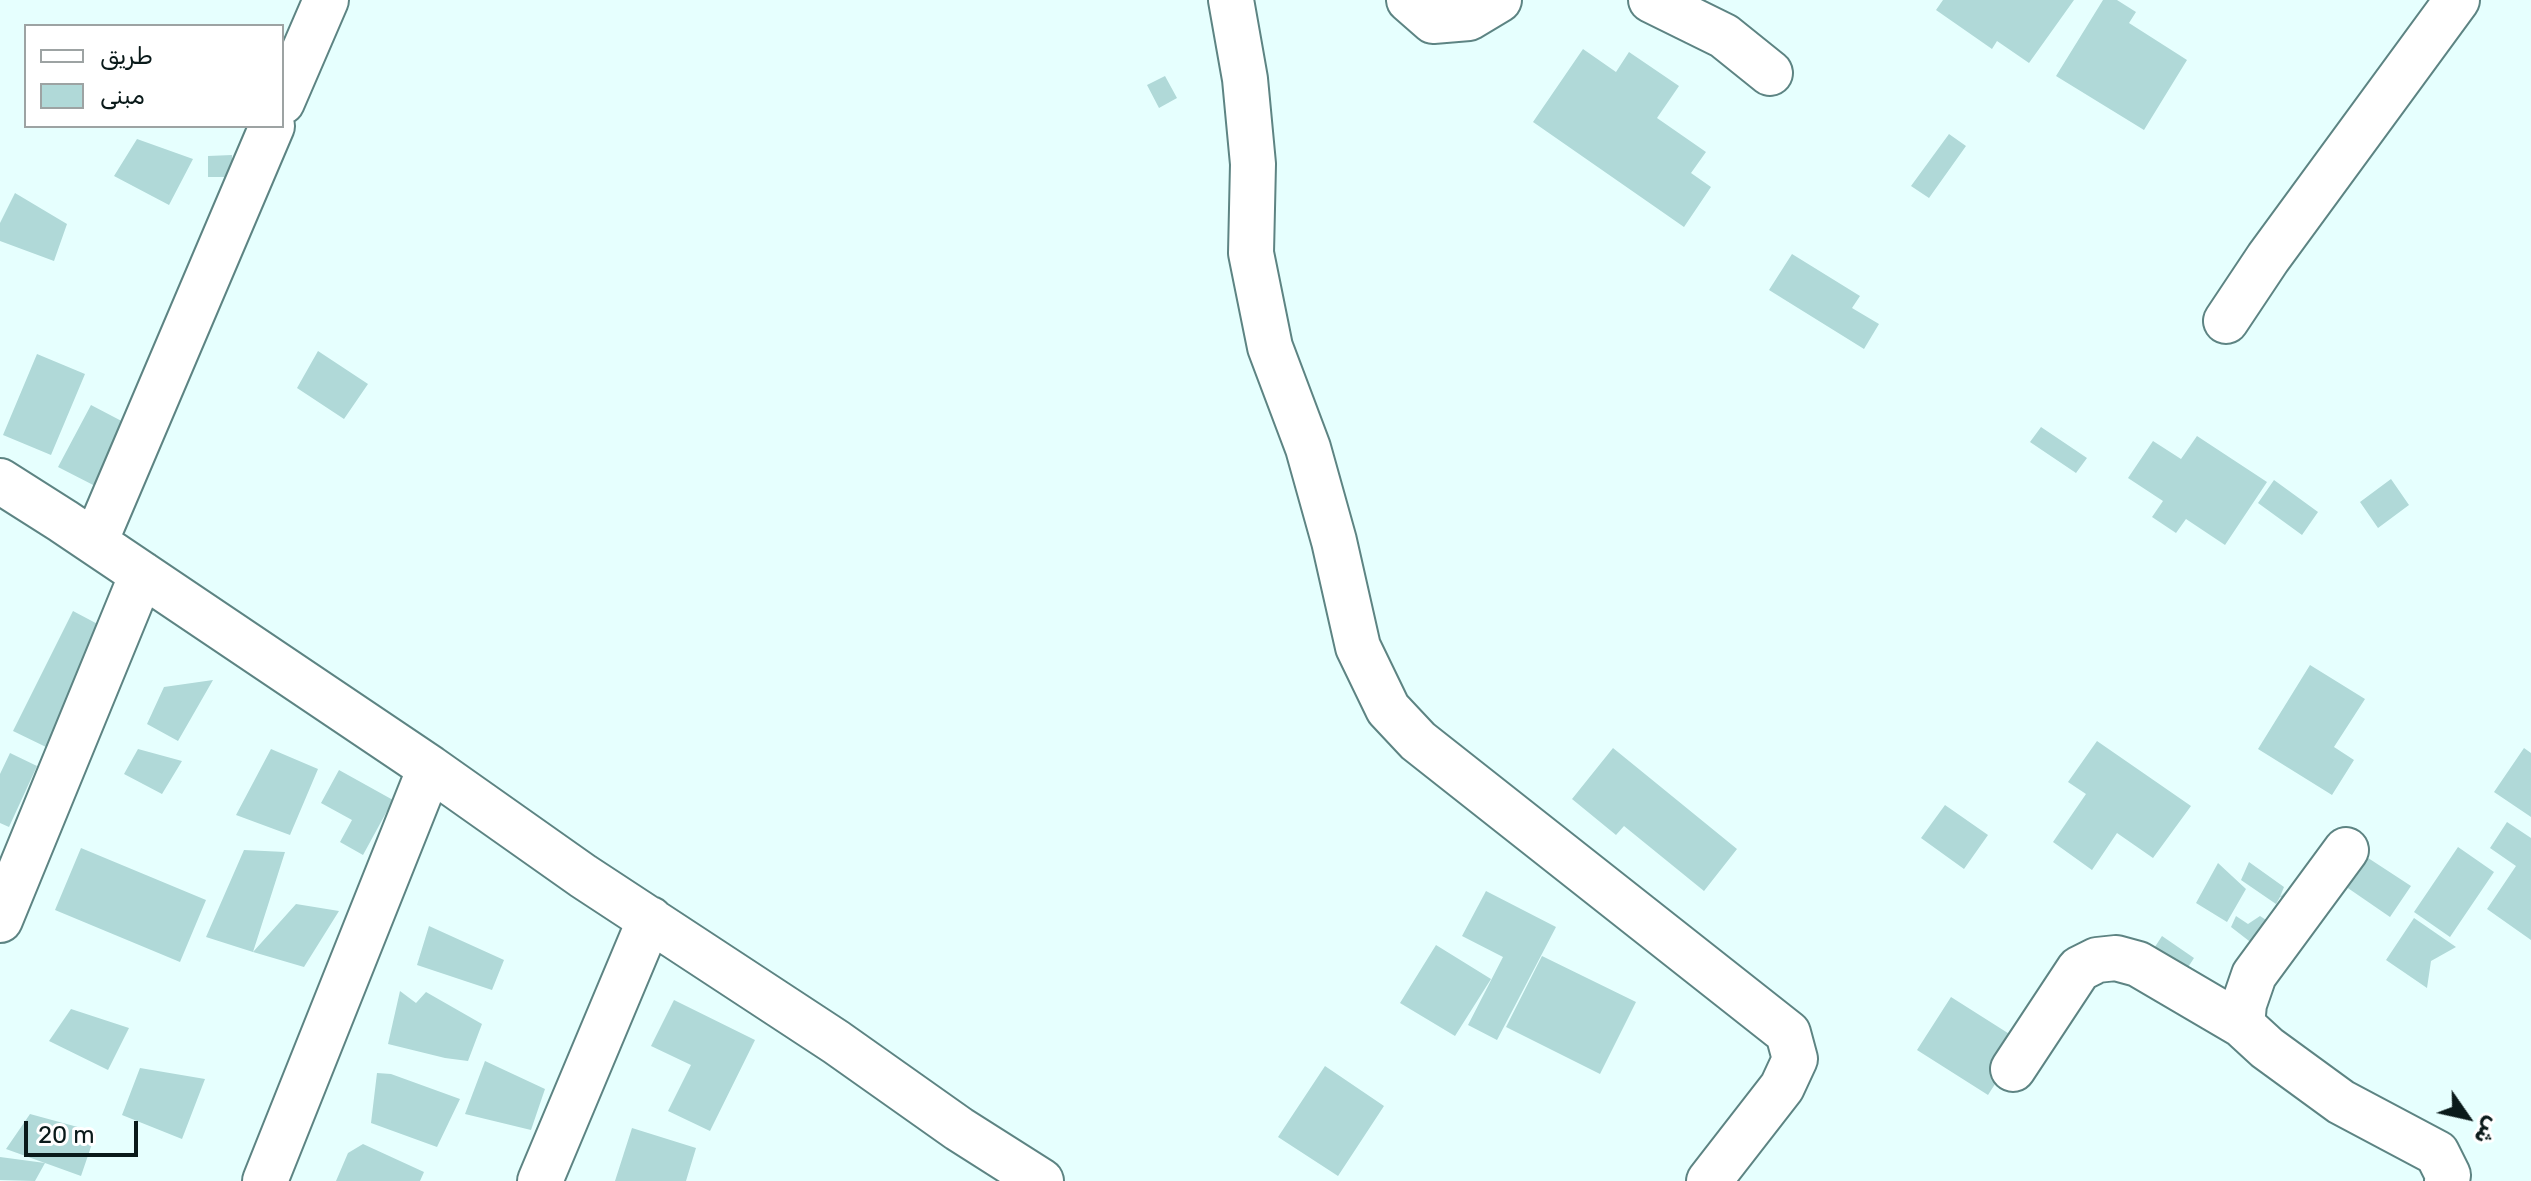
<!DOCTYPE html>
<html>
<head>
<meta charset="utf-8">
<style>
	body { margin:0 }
	#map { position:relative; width:2531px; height:1181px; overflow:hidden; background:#e6fffe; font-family:Rubik,"Noto Sans Arabic",sans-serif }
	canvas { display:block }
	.legend { position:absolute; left:24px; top:24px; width:260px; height:104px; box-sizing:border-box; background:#fff; border:2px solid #9da3a3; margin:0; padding:10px 14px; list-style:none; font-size:24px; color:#0a1a1a }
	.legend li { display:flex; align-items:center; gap:16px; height:40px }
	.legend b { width:40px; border:2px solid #9da3a3 }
	.north { position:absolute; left:2427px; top:1077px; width:80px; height:80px; -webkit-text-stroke:6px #fff; paint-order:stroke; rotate:124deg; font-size:22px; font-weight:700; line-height:32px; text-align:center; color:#0a1a1a }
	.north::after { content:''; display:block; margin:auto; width:28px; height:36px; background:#0a1a1a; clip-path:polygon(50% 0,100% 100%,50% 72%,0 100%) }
	.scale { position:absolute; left:24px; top:1121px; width:114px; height:36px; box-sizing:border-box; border:4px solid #0a1a1a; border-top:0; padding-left:10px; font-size:24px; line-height:28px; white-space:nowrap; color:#0a1a1a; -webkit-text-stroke:6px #fff; paint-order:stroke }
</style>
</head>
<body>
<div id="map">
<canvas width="2531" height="1181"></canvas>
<ul class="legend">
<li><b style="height:10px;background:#fff"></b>طريق</li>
<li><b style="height:22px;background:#b0d9d8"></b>مبنى</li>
</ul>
<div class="north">ش</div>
<div class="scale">20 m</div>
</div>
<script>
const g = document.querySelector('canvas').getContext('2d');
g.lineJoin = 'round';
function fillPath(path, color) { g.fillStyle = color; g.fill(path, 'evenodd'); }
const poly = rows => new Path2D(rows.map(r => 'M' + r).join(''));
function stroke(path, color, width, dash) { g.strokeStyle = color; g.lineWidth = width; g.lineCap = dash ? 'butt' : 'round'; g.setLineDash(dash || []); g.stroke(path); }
fillPath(poly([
	[1943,0,2074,0,2029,63,1997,41,1992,49,1936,10],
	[2103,0,2117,0,2136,12,2129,23,2187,60,2144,130,2056,76],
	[1583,49,1616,72,1629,52,1679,86,1657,118,1706,152,1691,173,1711,187,1684,227,1533,122],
	[1165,76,1177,98,1159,108,1147,85],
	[1949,134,1966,146,1929,198,1911,186],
	[137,139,193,159,169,205,114,176],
	[232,155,232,177,208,177,208,156],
	[15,193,67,224,54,261,0,241,0,223],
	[1792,254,1860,296,1852,308,1879,324,1864,349,1769,290],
	[318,351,368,384,344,419,297,388],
	[37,354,85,374,51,455,3,435],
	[91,405,133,427,101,489,58,467],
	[2041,427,2087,458,2076,473,2030,442],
	[2197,436,2267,482,2225,545,2186,519,2176,533,2152,517,2163,501,2128,478,2153,441,2181,459],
	[2391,479,2409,505,2378,528,2360,502],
	[2274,480,2318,512,2302,535,2258,503],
	[73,611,107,629,46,747,13,731],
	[2310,665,2365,699,2334,747,2354,760,2332,795,2258,749],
	[213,680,178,741,147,724,164,687],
	[2097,741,2191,806,2153,858,2117,833,2092,870,2053,842,2086,794,2068,782],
	[1613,748,1737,849,1704,891,1624,826,1616,835,1572,799],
	[2524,748,2531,753,2531,817,2494,792],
	[138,749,182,761,162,794,124,774],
	[271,749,318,769,290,835,236,815],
	[10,753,37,766,9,827,0,823,0,774],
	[339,770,393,800,363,855,340,842,352,820,321,803],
	[1945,805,1988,835,1964,869,1921,838],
	[2507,822,2531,838,2531,940,2487,909,2516,866,2490,848],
	[2458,847,2494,872,2450,937,2414,912],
	[81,848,206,900,180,962,55,910],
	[244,850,285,852,253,952,206,937],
	[2362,854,2411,886,2390,917,2342,884],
	[2249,862,2284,887,2280,897,2293,884,2307,892,2298,903,2280,897,2276,904,2241,880],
	[2218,863,2246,889,2227,922,2196,903],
	[1486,891,1556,927,1497,1040,1468,1025,1503,957,1462,936],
	[296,904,339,911,304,967,253,952],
	[2236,916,2248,924,2260,916,2280,929,2262,951,2231,927],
	[2414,918,2456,947,2431,961,2427,988,2386,960],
	[429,926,504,960,492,990,417,965],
	[2162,936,2194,958,2183,975,2151,953],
	[1436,945,1491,979,1455,1036,1400,1003],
	[1542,956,1636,1002,1600,1074,1506,1027],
	[400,991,416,1003,426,992,482,1024,468,1061,445,1058,388,1044],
	[1951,997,2022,1042,1988,1095,1917,1050],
	[674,1000,755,1040,710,1131,668,1111,691,1065,651,1046],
	[71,1009,129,1028,108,1070,49,1041],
	[485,1061,545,1089,531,1130,465,1114],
	[1325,1066,1384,1106,1338,1176,1278,1137],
	[140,1068,205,1079,182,1139,122,1115],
	[377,1073,391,1074,460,1099,437,1147,371,1123],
	[30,1114,96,1132,81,1176,45,1163,35,1181,0,1180,0,1157,45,1163,6,1149],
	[632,1128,696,1148,686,1181,615,1181],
	[363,1144,424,1172,420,1181,336,1181,348,1153]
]), '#b0d9d8');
const minor = poly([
	[1231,0,1245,79,1253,164,1251,253,1270,347,1308,448,1334,541,1358,647,1388,709,1418,741,1788,1033,1795,1059,1782,1087,1709,1181],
	[1409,0,1433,21,1469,18,1499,0],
	[1651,0,1724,36,1770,73],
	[282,102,326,0],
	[2226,321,2268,258,2457,0],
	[0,481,63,521,430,768,583,876,836,1042,959,1129,1041,1181],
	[95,542,272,126],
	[2346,850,2254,975,2244,1004,2242,1025,2267,1048,2341,1102,2437,1153,2448,1175,2447,1181],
	[0,920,142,574],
	[2013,1069,2079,969,2097,960,2116,958,2138,964,2242,1025],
	[265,1181,430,768],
	[540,1181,650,919]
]);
stroke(minor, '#5d8483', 48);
stroke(minor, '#fff', 44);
</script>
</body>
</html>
